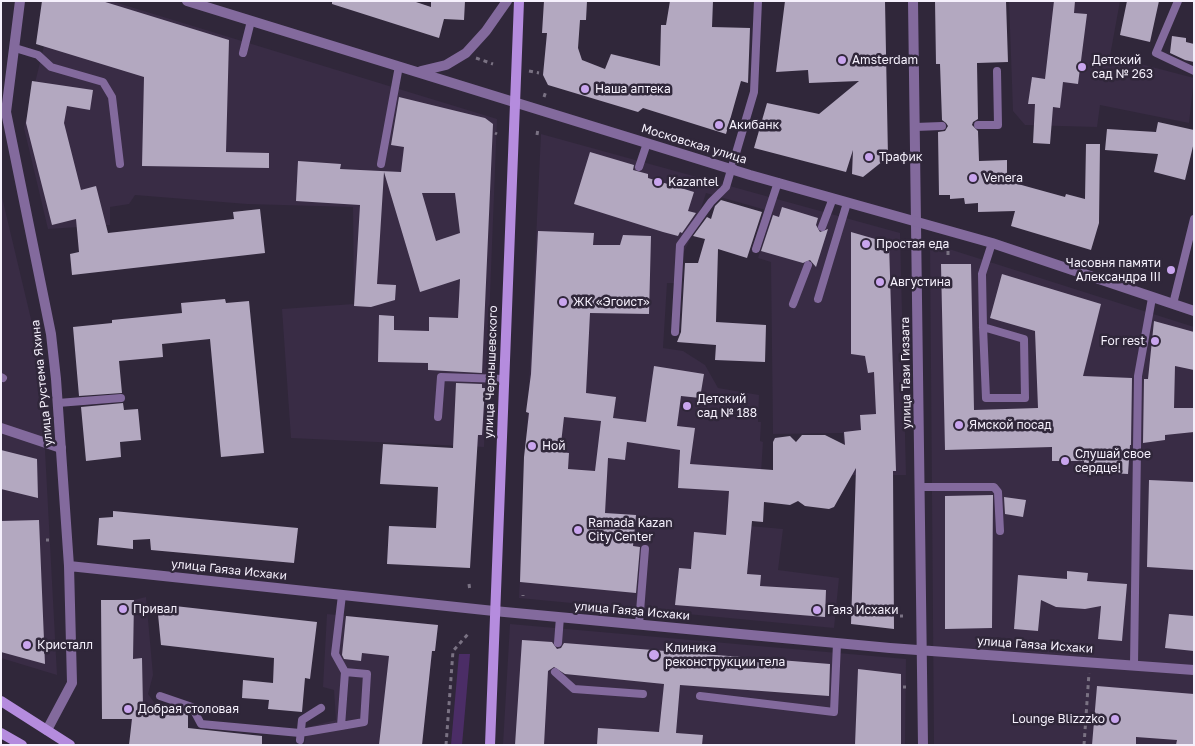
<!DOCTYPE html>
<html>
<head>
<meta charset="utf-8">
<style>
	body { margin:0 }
	#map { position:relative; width:1195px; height:746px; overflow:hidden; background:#30273a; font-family:"Golos Text",sans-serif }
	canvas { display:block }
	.frame { position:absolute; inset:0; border:2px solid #f5f0fc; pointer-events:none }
</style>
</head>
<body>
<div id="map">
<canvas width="1195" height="746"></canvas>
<div class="frame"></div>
</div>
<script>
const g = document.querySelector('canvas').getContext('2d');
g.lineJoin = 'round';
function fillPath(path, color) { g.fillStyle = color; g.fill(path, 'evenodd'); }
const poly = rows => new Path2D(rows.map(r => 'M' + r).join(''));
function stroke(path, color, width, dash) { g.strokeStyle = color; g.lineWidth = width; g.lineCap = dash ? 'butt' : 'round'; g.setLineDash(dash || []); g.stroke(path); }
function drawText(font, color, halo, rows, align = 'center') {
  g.font = font + ' "Golos Text",sans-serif'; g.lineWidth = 5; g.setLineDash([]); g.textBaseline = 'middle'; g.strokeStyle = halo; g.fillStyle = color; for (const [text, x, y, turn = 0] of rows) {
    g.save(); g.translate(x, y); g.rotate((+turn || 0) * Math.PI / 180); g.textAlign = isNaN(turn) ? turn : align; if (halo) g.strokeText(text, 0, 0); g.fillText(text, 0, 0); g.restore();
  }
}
fillPath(poly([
	[55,1,111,1,497,119,484,447,291,438,282,309,354,304,353,207,247,204,135,195,129,204,110,207,110,225,48,229,24,128],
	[1009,1,1120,1,1110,56,1194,78,1189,123,1100,105,1097,127,1025,125,1013,111],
	[541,134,900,233,906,475,836,475,845,465,843,433,773,434,771,262,758,258,773,212,706,193,693,233,681,258,675,283,667,283,663,348,683,351,705,365,718,388,759,395,758,422,761,422,760,441,763,442,761,473,738,525,783,529,778,570,839,578,834,628,519,598],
	[1,193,40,357,57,675,1,658],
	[930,243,1194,327,1194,745,934,745],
	[146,597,153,675,148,694,159,709,157,729,131,727,131,719,102,719,101,604,104,600,134,600],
	[327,614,438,625,435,651,432,651,422,745,304,745,308,727,336,720,334,690,323,687],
	[510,624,906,659,905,745,503,745]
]), '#392c45');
fillPath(poly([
	[459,654,470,654,462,745,451,745]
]), '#4b2d66');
fillPath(poly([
	[42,1,102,1,229,40,226,152,269,153,269,168,142,166,144,77,36,44],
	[332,1,413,1,431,7,431,1,465,1,464,20,444,19,439,38,332,4],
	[544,1,587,1,586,20,580,20,578,48,582,60,605,69,611,54,660,66,661,25,666,25,670,1,713,1,712,27,750,28,748,83,741,81,726,134,643,108,638,112,548,85,543,75,547,33,542,33],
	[785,1,885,1,888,157,863,177,852,174,853,150,846,172,754,148,767,103,819,114,859,81,809,83,808,70,776,72],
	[935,1,1006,1,1008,62,977,63,978,119,973,122,972,125,978,131,979,161,1007,160,1007,181,1065,197,1066,194,1085,199,1086,144,1100,144,1099,223,1091,250,1011,226,1015,211,978,212,978,203,965,204,964,198,950,199,950,195,939,195,938,132,945,131,948,126,946,123,942,120,940,64,936,64],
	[1054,1,1075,1,1074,13,1087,14,1078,84,1063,82,1060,108,1053,107,1050,144,1033,143,1035,104,1028,104,1032,77,1045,79],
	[1127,1,1159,1,1150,42,1120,35],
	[1172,36,1186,38,1186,42,1194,44,1194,62,1185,60,1170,53],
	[32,81,93,90,90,110,67,106,64,123,81,190,96,186,108,233,234,219,233,212,260,209,265,253,72,275,70,254,79,252,76,219,52,225,26,123],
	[399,97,485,118,493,124,482,373,428,370,428,363,378,362,379,315,394,316,394,330,429,331,429,317,458,318,460,279,420,292,384,172,377,284,396,285,395,300,371,307,354,306,360,205,296,201,298,161,341,164,340,169,401,172,404,147,391,145],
	[422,193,455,193,460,233,436,241],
	[1158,122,1194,130,1194,142,1185,180,1154,172,1158,154,1105,150,1107,129,1156,132],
	[590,152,634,165,633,170,648,174,648,178,694,192,688,211,696,213,682,233,680,232,678,236,663,232,574,204],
	[721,200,762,212,747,258,718,249,716,322,766,325,765,362,715,360,716,345,677,342,681,332,685,263,698,263,705,239,693,236,707,217,711,219,715,206],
	[782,207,818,218,816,225,820,232,828,229,816,267,810,260,803,263,761,251,773,215,779,217],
	[538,231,594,233,593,245,620,245,623,235,651,236,649,314,590,313,586,393,616,397,613,418,646,422,654,366,704,374,700,398,681,396,677,426,695,428,690,464,773,470,773,442,775,438,790,436,796,442,802,435,825,435,845,445,844,432,861,430,860,415,876,414,874,372,868,373,865,356,851,354,851,232,889,243,896,471,893,471,894,629,851,624,856,468,834,507,829,509,805,506,798,501,790,505,764,502,763,522,752,521,747,574,761,575,760,586,826,590,825,617,675,605,679,568,691,569,694,532,726,535,729,491,678,488,680,450,627,442,625,460,608,458,605,513,636,515,633,546,640,547,636,593,520,582,524,457,529,413,526,412,531,374],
	[564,417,601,421,595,471,568,469,569,453,560,452],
	[941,264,971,264,974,410,1038,408,1035,331,990,318,1002,274,1101,304,1083,376,1132,378,1131,445,1130,445,1128,474,1111,473,1112,464,1084,463,1084,461,1052,461,1052,447,945,450],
	[225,299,226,303,249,301,264,453,221,457,210,339,162,344,163,357,119,361,122,393,79,396,73,327,112,323,112,320,182,313,181,303],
	[1154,321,1194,332,1194,370,1175,366,1174,408,1194,408,1194,432,1165,435,1165,440,1143,443,1144,379,1148,379],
	[456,383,482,384,482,388,485,388,482,435,478,435,470,568,387,564,389,526,436,528,438,487,380,484,383,444,453,448],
	[123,403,124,410,138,409,141,440,120,442,121,457,86,461,81,407],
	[1,450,37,459,38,498,1,489],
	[1149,480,1194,482,1194,570,1147,567],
	[993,495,992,628,945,629,945,496],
	[1004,497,1026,500,1023,517,1005,514],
	[113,511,298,528,294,563,151,550,150,539,133,540,133,549,97,545,99,518,113,517],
	[39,520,45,664,1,652,1,521],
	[1067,571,1088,573,1087,581,1127,584,1122,641,1098,639,1101,606,1085,609,1056,607,1041,600,1038,631,1014,629,1018,575,1067,579],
	[101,600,134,600,133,659,142,658,143,707,188,712,188,728,262,736,262,745,129,745,132,719,102,719],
	[157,604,317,622,310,679,305,678,302,712,268,709,269,700,242,698,243,680,273,683,274,658,161,645],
	[1169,614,1194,616,1194,651,1165,648],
	[346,616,438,625,435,651,432,651,422,745,379,745,389,656,362,653,361,661,344,659,342,655],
	[522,640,552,642,557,649,561,648,564,643,830,664,829,696,680,685,676,733,703,735,702,745,597,745,598,728,659,732,664,684,565,674,554,667,548,671,544,745,515,745],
	[858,669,901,674,901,745,855,745],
	[1097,686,1194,694,1194,745,1176,745,1177,740,1136,737,1136,745,1092,745]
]), '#b3a8c0');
stroke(poly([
	[476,58,493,64],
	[529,71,539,73],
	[544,97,546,91],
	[495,133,497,134],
	[537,135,538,129],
	[948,255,948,251],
	[46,540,49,540],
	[469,584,470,591],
	[523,596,523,595],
	[900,616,903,616],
	[903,687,906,687],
	[446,745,453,651,468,634],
	[1084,745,1089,673]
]), '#7a7283', 3, [4, 4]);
stroke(poly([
	[1178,1,1156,53,1194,71],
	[15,48,38,55,51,67,103,82,112,97,120,164],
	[243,53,251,21],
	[978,125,998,125,997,71],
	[915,127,942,126],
	[381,164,399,66],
	[639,167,647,143],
	[822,227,833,198],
	[756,249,778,182],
	[818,299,847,203],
	[793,304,808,265],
	[1173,304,1194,219],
	[983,327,1024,339,1025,398,986,398,983,327,982,274,992,243],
	[675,332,680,245,711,202,726,187,754,92,758,1],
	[1,377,3,378],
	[58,403,121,398],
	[438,417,441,377,504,379],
	[920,487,994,487,998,492,1000,531],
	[342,595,335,654,345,672],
	[639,624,645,549],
	[558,643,560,617],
	[1134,665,1138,376,1152,298],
	[555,672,574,689,643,694],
	[160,696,192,707,201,724,300,733,341,726,345,672,367,674,364,722,341,726],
	[700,696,834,712,837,643],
	[300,740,302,720,321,708]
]), '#836a9d', 8);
stroke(poly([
	[1,428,61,448]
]), '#836a9d', 10);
stroke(poly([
	[20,1,6,112,51,334,56,379,69,566,72,683,47,730],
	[913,1,923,745],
	[69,566,494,611,890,648,1194,670]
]), '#836a9d', 10);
stroke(poly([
	[187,1,750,175,992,243,1194,311],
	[421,71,446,65,466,53,486,31,507,1]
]), '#836a9d', 10);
stroke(poly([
	[1,701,70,745],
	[1,733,22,745],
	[490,745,519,1]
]), '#b58cde', 10);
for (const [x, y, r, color] of [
	[842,60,5,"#c9a5ee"],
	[1082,67,5,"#c9a5ee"],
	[585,89,5,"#c9a5ee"],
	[719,125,5,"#c9a5ee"],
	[869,157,5,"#c9a5ee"],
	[973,178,5,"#c9a5ee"],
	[658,182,5,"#c9a5ee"],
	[866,244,5,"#c9a5ee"],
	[1171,270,5,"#c9a5ee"],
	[880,282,5,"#c9a5ee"],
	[563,302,5,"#c9a5ee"],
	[1155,341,5,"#c9a5ee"],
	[687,406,5,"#c9a5ee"],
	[959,425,5,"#c9a5ee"],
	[532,446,5,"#c9a5ee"],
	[1065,461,5,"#c9a5ee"],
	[578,530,5,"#c9a5ee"],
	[123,609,5,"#c9a5ee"],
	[817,610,5,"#c9a5ee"],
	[27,645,5,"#c9a5ee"],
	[654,655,6,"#c9a5ee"],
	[128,709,5,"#c9a5ee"],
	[1115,719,5,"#c9a5ee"]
]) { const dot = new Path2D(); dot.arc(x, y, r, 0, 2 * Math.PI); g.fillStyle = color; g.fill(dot); stroke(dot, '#30273a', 2); }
drawText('12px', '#f5f0fc', '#30273a', [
	["Amsterdam",852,60],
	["Детский",1092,60],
	["сад № 263",1092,74],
	["Наша аптека",595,89],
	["Акибанк",729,125],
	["Трафик",879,157],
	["Venera",983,178],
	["Kazantel",668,182],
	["Простая еда",876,244],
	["Часовня памяти",1161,263,"right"],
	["Александра III",1161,277,"right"],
	["Августина",890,282],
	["ЖК «Эгоист»",573,302],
	["For rest",1145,341,"right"],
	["Детский",697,399],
	["сад № 188",697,413],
	["Ямской посад",969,425],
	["Ной",542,446],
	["Слушай свое",1075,454],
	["сердце!",1075,468],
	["Ramada Kazan",588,523],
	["City Center",588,537],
	["Привал",133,609],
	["Гаяз Исхаки",827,610],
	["Кристалл",37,645],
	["Клиника",665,648],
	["реконструкции тела",665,662],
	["Добрая столовая",138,709],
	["Lounge Blizzzko",1105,719,"right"]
], 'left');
drawText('12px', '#f5f0fc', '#30273a', [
	["Московская улица",694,144,17],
	["улица Чернышевского",491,372,-88],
	["улица Тази Гиззата",906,373,-91],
	["улица Рустема Яхина",42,383,-96],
	["улица Гаяза Исхаки",229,570,6],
	["улица Гаяза Исхаки",632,611,5],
	["улица Гаяза Исхаки",1035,645,4]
]);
</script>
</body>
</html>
